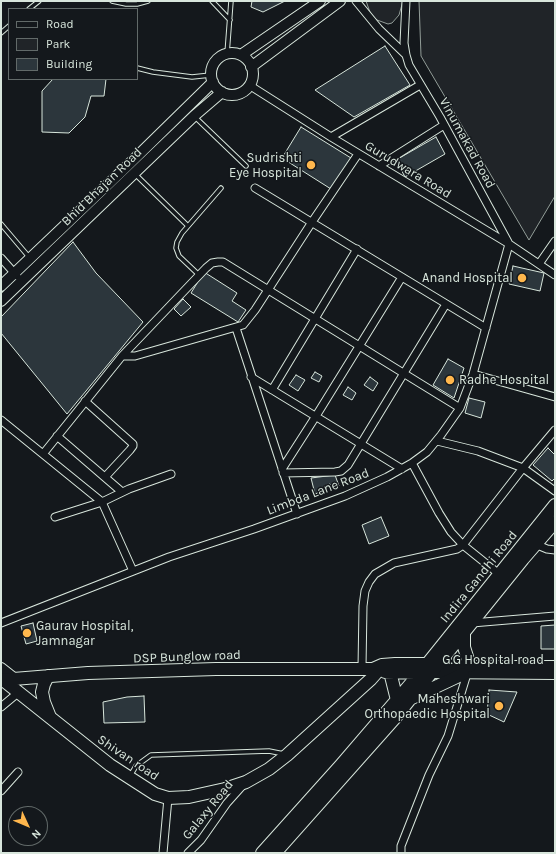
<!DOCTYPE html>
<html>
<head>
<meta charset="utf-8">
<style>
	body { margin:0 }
	#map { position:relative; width:556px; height:854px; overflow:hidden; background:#14181c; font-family:Karla,sans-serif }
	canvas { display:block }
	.frame { position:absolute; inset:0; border:2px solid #d8e6dc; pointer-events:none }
	.legend { position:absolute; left:8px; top:8px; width:130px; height:72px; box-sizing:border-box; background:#14181c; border:1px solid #626a69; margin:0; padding:5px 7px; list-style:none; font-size:12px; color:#d8e6dc }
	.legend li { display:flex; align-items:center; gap:8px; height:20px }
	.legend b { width:20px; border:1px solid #626a69 }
	.north { position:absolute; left:8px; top:806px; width:40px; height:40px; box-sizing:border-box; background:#14181c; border:1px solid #626a69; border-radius:50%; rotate:134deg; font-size:11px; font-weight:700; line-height:16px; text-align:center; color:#d8e6dc }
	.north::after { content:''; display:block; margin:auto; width:14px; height:18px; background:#ffb74d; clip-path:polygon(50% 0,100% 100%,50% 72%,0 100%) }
</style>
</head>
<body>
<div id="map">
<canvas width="556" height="854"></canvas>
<div class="frame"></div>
<ul class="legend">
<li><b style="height:5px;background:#14181c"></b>Road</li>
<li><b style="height:11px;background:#202428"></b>Park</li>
<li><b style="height:11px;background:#2c363c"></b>Building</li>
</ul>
<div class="north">N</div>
</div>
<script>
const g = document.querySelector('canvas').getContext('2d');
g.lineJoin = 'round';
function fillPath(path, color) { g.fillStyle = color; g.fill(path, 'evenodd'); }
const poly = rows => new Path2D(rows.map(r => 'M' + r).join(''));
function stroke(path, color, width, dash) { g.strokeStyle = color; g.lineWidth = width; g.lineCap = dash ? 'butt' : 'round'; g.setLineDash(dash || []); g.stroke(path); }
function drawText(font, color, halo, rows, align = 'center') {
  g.font = font + ' Karla,sans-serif'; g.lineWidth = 3; g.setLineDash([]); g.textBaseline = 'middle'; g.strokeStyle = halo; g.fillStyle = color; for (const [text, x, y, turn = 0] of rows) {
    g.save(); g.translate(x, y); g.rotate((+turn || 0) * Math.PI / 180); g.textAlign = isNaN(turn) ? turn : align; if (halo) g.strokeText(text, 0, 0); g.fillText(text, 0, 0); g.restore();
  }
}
const green = poly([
	[366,1,403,1,399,15,392,23,388,24,377,20,371,15,366,1],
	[419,1,555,1,555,196,529,240,421,56,419,1]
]);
fillPath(green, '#202428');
stroke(green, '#939e99', 1);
const building = poly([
	[252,1,285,1,263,12,251,7,252,1],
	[385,46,410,85,354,117,315,90,385,46],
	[53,79,106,79,104,96,91,96,85,117,69,133,42,132,42,91,53,79],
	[301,127,351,158,331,189,282,158,301,127],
	[436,137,445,154,405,177,396,160,436,137],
	[73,242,96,273,143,322,67,414,1,333,1,317,73,242],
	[513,266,544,273,540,291,509,284,513,266],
	[204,272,237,293,232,301,246,310,238,322,191,293,204,272],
	[183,299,191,307,181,316,174,309,183,299],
	[448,359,464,368,454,398,433,385,448,359],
	[315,372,322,376,319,382,311,378,315,372],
	[296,375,305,380,298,391,289,385,296,375],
	[370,377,378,383,373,391,364,385,370,377],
	[348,387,356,393,352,400,343,395,348,387],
	[469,398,485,402,481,418,465,413,469,398],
	[548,448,555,455,555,478,552,481,533,465,548,448],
	[335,475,339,486,332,488,330,484,324,486,326,490,315,494,311,478,335,475],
	[381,517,389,536,369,544,362,525,381,517],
	[33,623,37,641,26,644,21,626,33,623],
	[555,625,555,649,541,649,541,626,555,625],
	[489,690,517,692,504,722,487,714,489,690],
	[144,696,145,722,104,723,103,702,127,697,144,696]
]);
fillPath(building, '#2c363c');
stroke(building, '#d8e6dc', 1);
const lane = poly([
	[112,1,126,4,137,4,148,1],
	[212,1,230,20],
	[29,9,39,1],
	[1,33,9,26],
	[227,54,231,1],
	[137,68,153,72,192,77,211,75],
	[195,117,246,166],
	[135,174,188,226],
	[1,224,29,257],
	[199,275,179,256,176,248,177,242,182,233,221,188],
	[130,776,136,766,151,755,269,751,284,754]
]);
const street = poly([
	[356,1,379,29,406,55],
	[406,1,404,43,406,55,409,65,440,117,508,242],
	[249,85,331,137,509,244,555,275],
	[331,137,420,85],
	[379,166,444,125],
	[255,188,486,328],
	[1,258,17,276],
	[539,264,555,241],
	[236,328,297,514],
	[122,356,135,356,243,325,255,310,312,222,358,154],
	[473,374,555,397],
	[251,377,402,469],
	[272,390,357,249],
	[85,401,133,444,133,446,130,450,105,477],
	[1,420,102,502,133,571],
	[57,436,122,492],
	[437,441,478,451,523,468,555,491],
	[43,454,122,356,206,268,212,263,218,262,223,262,460,408],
	[412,463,439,513,451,532,463,545,499,574],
	[282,469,316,416,402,277],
	[283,473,335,472,341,471,348,465,446,304],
	[55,517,102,502,129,489,171,474],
	[535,544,547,549,555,550],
	[1,623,169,557,254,529,345,496,387,477,412,463,427,452,441,435,460,408,473,374,509,244],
	[472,623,555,616],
	[362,668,363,606,365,591,369,582,375,574,394,563,457,549,463,545,523,468,555,430],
	[1,707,19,692],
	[1,791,18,772],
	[163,853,168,798],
	[188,853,201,840,227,803,244,784],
	[401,853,401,846,429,775,448,736,467,674]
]);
const secondary = poly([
	'211 74a21 21 0 1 1 42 0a21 21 0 1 1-42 0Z',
	[241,55,320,1],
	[251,67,340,1],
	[1,286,122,171,213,82],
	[1,301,194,116,222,92],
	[439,664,478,666,555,666],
	[1,668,15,679],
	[432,673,555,674]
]);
const primary = poly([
	[464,634,464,647,470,666],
	[385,672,425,673],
	[390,672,397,700],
	[48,676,44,684,42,692,44,702,50,717],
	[1,680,88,673,216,669,373,669,382,665,395,664,439,664],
	[3,680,110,765,155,794,168,798,189,797,225,789,246,782,269,769,287,755,371,679,378,671,382,665],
	[412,698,463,674],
	[262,853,341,765,420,673,555,505],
	[275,853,394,719,523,559,555,522]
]);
stroke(lane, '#d8e6dc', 5.5);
stroke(street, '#d8e6dc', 9);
stroke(secondary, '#d8e6dc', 12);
stroke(primary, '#d8e6dc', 14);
stroke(lane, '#14181c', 3.5);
stroke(street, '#14181c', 7);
stroke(secondary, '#14181c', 10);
stroke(primary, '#14181c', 12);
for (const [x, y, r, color] of [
	[311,165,5,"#ffb74d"],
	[522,278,5,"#ffb74d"],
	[450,380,5,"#ffb74d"],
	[27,633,5,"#ffb74d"],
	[499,706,5,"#ffb74d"]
]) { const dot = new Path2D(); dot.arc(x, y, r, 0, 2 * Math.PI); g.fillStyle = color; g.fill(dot); stroke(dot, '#14181c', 1.5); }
drawText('13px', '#d8e6dc', '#14181c', [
	["Vinumakad Road",467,143,61],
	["Gurudwara Road",408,170,31],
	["Bhid Bhajan Road",102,187,-44],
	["Limbda Lane Road",318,492,-21],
	["Indira Gandhi Road",479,577,-51],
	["DSP Bunglow road",187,657,-2],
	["G.G Hospital road",493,660],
	["Shivan road",128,758,34],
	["Galaxy Road",208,810,-51]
]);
drawText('13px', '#d8e6dc', '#14181c', [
	["Sudrishti",302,158],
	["Eye Hospital",302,173],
	["Anand Hospital",513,278],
	["Radhe Hospital",459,380,"left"],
	["Gaurav Hospital,",36,626,"left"],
	["Jamnagar",36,641,"left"],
	["Maheshwari",490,699],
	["Orthopaedic Hospital",490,714]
], 'right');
</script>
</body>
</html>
